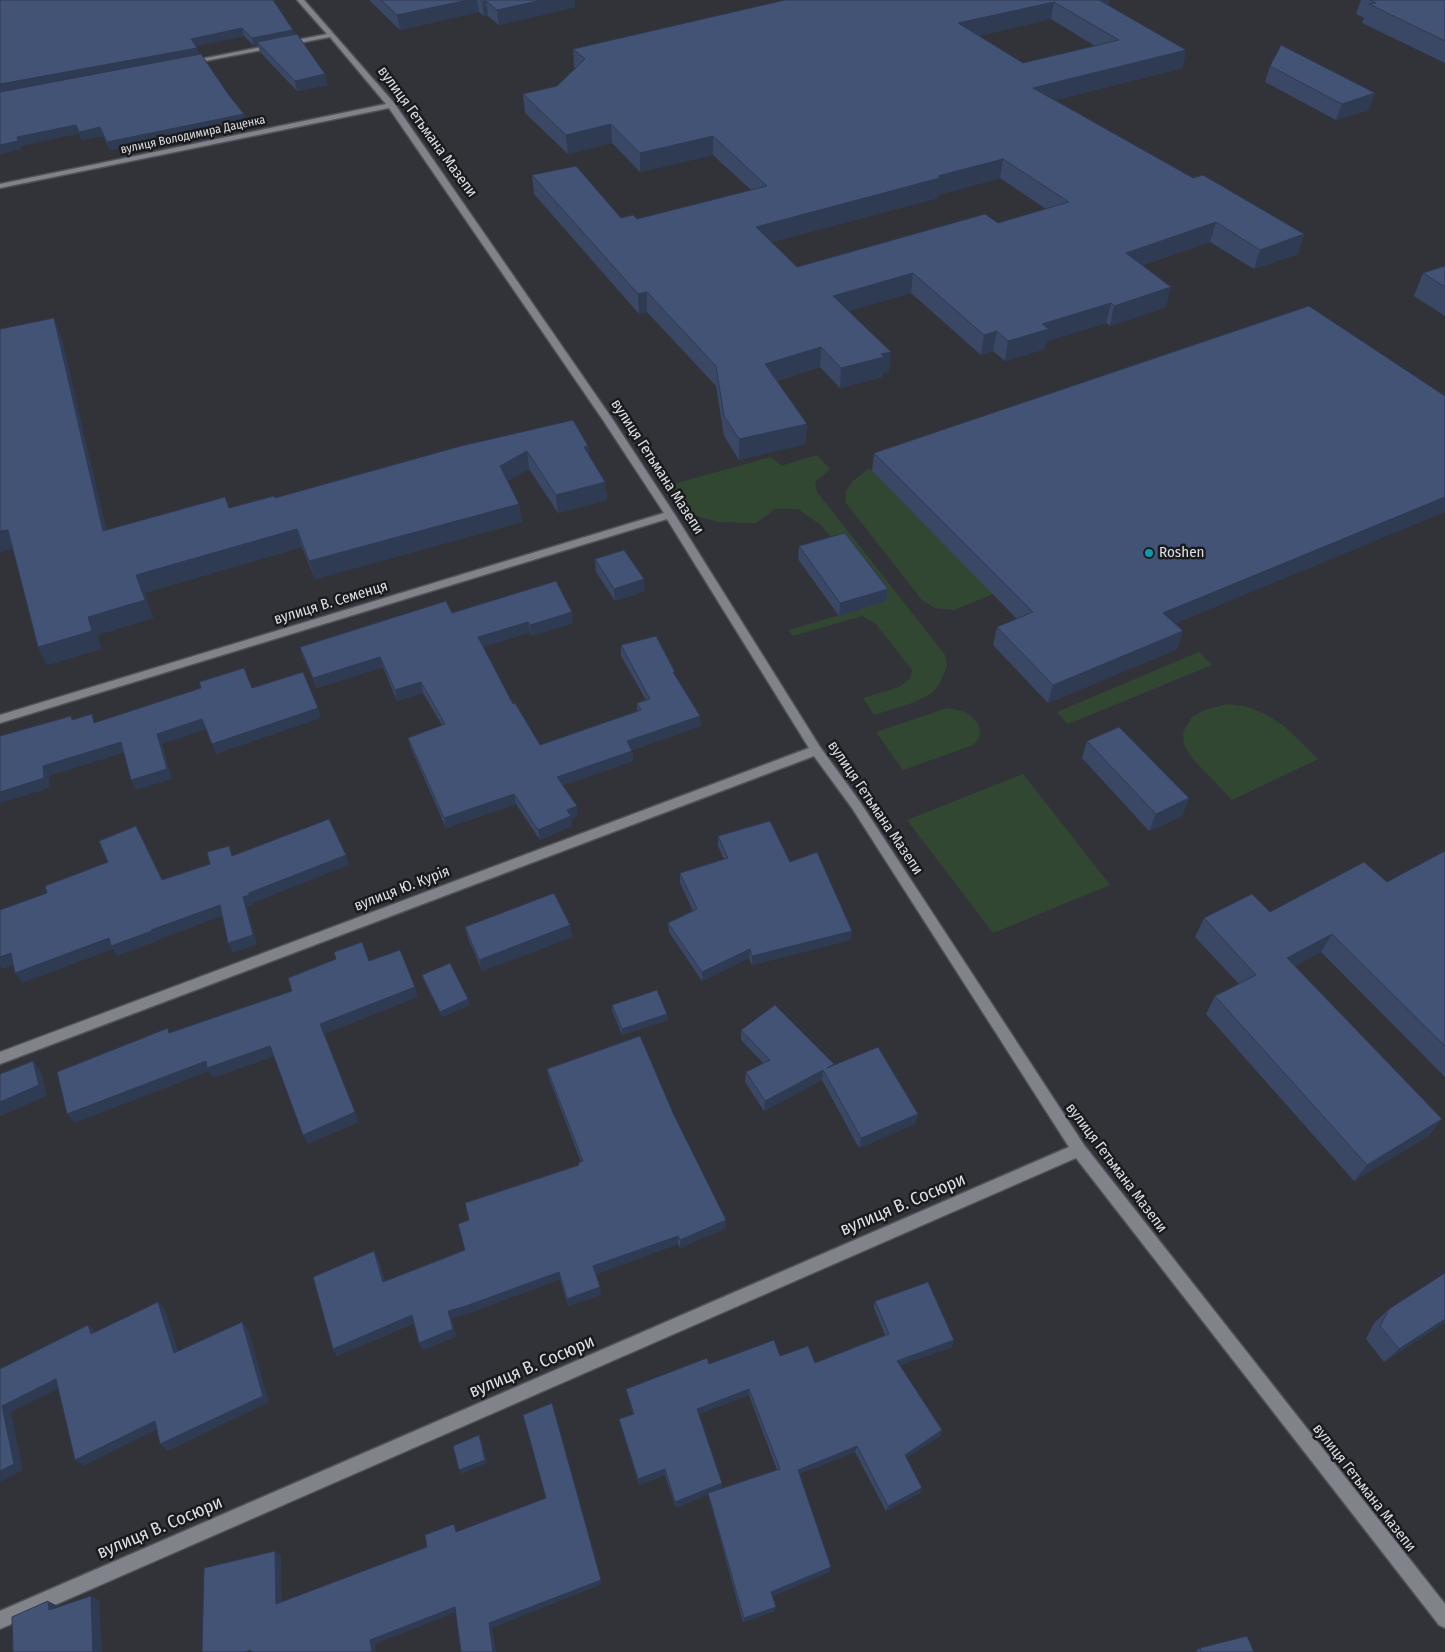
<!DOCTYPE html>
<html>
<head>
<meta charset="utf-8">
<style>
	body { margin:0 }
	canvas { display:block; background:#313339 }
</style>
</head>
<body>
<canvas width="1445" height="1652"></canvas>
<script>
const g = document.querySelector('canvas').getContext('2d');
g.lineJoin = 'round';
function fillPath(path, color) { g.fillStyle = color; g.fill(path, 'evenodd'); }
const poly = rows => new Path2D(rows.map(r => 'M' + r).join(''));
function stroke(path, color, width, dash) { g.strokeStyle = color; g.lineWidth = width; g.lineCap = dash ? 'butt' : 'round'; g.setLineDash(dash || []); g.stroke(path); }
function drawText(font, color, halo, rows, align = 'center') {
  g.font = font + ' "Fira Sans Condensed",sans-serif'; g.lineWidth = 5; g.setLineDash([]); g.textBaseline = 'middle'; g.strokeStyle = halo; g.fillStyle = color; for (const [text, x, y, turn = 0] of rows) {
    g.save(); g.translate(x, y); g.rotate((+turn || 0) * Math.PI / 180); g.textAlign = isNaN(turn) ? turn : align; if (halo) g.strokeText(text, 0, 0); g.fillText(text, 0, 0); g.restore();
  }
}
fillPath(poly([
	[817,455,830,469,815,482,817,492,945,655,947,666,940,683,932,693,912,703,874,715,863,698,899,687,910,679,912,670,876,624,862,616,793,636,789,630,886,601,821,525,798,509,775,509,756,523,718,522,690,514,670,485,771,457,781,466],
	[869,468,993,594,954,610,935,608,922,600,846,503,846,491,852,482],
	[1199,652,1212,665,1068,724,1057,712],
	[1228,704,1248,707,1265,714,1284,726,1318,759,1232,800,1193,759,1184,745,1183,732,1192,717,1207,709],
	[947,708,963,711,970,715,979,725,980,733,978,739,973,745,903,770,876,732],
	[1023,774,1110,885,993,933,907,820]
]), '#324731');
const minor = poly([
	[297,0,304,0,394,103,613,420,675,515,820,747,860,802,1084,1145,1445,1604,1445,1628,1439,1625,1076,1158,0,1629,0,1611,1069,1147,852,808,814,756,0,1064,0,1052,809,748,667,519,0,723,0,715,664,513,603,420,389,108,0,188,0,184,386,104,330,37,189,64,186,62,327,34,297,0]
]);
stroke(minor, '#505257', 3);
fillPath(minor, '#80838a');
fillPath(poly([
	[0,0,293,30,295,35,325,74,327,85,297,91,260,52,258,45,254,46,244,36,196,46,199,55,228,94,244,114,246,122,110,150,103,136,82,140,79,133,20,146,21,149,0,154],
	[369,0,575,0,575,7,499,25,488,16,484,16,479,12,400,30],
	[785,0,1109,0,1108,5,1186,50,1182,68,1055,100,1193,178,1304,234,1298,254,1254,269,1210,242,1143,265,1166,307,1110,326,1106,323,1047,341,1045,349,1005,361,993,351,981,355,911,293,848,311,889,372,883,373,882,377,840,388,820,367,776,381,807,424,805,444,739,460,724,436,716,386,647,312,639,314,534,194,532,175,621,218,637,219,751,190,713,155,640,172,612,143,568,154,525,113,523,94,557,86,576,68,574,67,573,49],
	[1051,19,1095,46,1023,63,978,36],
	[1000,178,1046,209,998,223,797,267,771,242,938,198,938,195],
	[1361,0,1445,0,1445,63,1362,23,1364,18,1356,14],
	[1270,66,1369,110,1336,120,1265,82],
	[1445,266,1445,316,1414,296,1423,273],
	[61,336,106,530,229,508,275,498,461,446,588,446,589,455,605,482,607,500,558,513,529,469,507,481,519,504,522,522,315,579,302,547,144,593,153,618,97,635,101,649,47,665,38,647,13,549],
	[874,453,1175,623,1183,631,1177,649,1048,703,993,645,997,627,1017,619,872,471],
	[799,546,888,589,886,601,839,616,798,559],
	[595,559,645,591,615,601,596,572],
	[452,613,573,623,531,636,530,632,483,647,513,704,540,745,637,712,637,703,646,700,621,656,621,645,675,675,701,726,632,750,633,761,563,785,578,816,571,819,572,826,540,840,516,804,446,828,411,748,408,738,442,725,423,693,397,701,383,667,317,688,303,657,300,647],
	[1087,741,1189,798,1182,816,1149,831,1082,758],
	[718,836,790,862,852,931,850,940,752,965,749,958,702,981,669,932,668,923,693,911,680,883,680,873,724,859,718,846],
	[1445,851,1445,1077,1321,952,1295,966,1442,1119,1428,1136,1354,1181,1206,1014,1215,996,1239,984,1195,937,1204,918,1270,912,1387,882],
	[570,925,572,937,482,971,468,938,465,927],
	[422,975,468,999,470,1005,442,1017,424,981],
	[612,1005,667,1014,668,1020,622,1035,612,1010],
	[741,1030,834,1065,915,1124,859,1148,822,1080,764,1111,745,1082,746,1072,763,1063,741,1040],
	[547,1069,673,1113,726,1228,680,1248,678,1244,596,1274,601,1295,568,1306,560,1279,469,1313,451,1318,456,1336,423,1350,414,1323,337,1356,333,1349,374,1251,378,1259,385,1281,465,1250,469,1220,579,1165,581,1162,549,1078],
	[1445,1273,1445,1322,1384,1362,1366,1339,1374,1323,1389,1309],
	[875,1301,952,1347,900,1365,942,1430,940,1436,906,1458,920,1493,886,1511,855,1452,799,1474,831,1567,829,1572,772,1596,775,1611,743,1622,709,1498,708,1494,676,1508,665,1475,639,1485,619,1419,633,1414,626,1389,709,1364,780,1356,815,1363,885,1335,874,1308],
	[749,1395,777,1470,722,1488,699,1414],
	[1200,1648,1254,1652,1197,1652,1196,1650]
]), '#3a4765');
fillPath(poly([
	[468,0,477,0,479,12,400,30,397,15],
	[542,0,575,0,575,7,499,25,497,10],
	[1087,0,1109,0,1107,6],
	[486,1,488,16,484,16,482,2],
	[1054,2,1051,19,956,41,958,23],
	[242,28,244,36,193,47,191,39],
	[293,30,295,38,257,42,258,45,254,46,252,38],
	[197,48,199,56,0,93,0,84],
	[1186,50,1182,68,1030,106,1033,88],
	[325,74,327,85,297,91,295,81],
	[1375,93,1369,110,1336,120,1342,104],
	[244,114,246,122,110,150,107,142],
	[611,124,612,143,568,154,566,135],
	[76,125,79,133,20,146,21,149,0,154,0,145,17,137],
	[100,127,103,136,82,140,79,132],
	[713,136,713,155,640,172,640,153],
	[1003,159,1000,178,938,195,938,198,755,246,756,227,938,176],
	[1216,222,1210,242,1122,272,1126,253],
	[1304,234,1298,254,1254,269,1260,250],
	[913,273,911,293,831,316,833,296],
	[1171,287,1166,307,1110,326,1114,306],
	[647,292,647,312,639,314,638,294],
	[1111,303,1106,323,1047,341,1045,349,1005,361,1008,341,1042,324],
	[54,318,61,336,111,549,103,531],
	[997,331,993,351,981,355,984,335],
	[821,347,820,367,764,384,765,364],
	[891,352,889,372,883,373,882,377,840,388,841,368],
	[807,424,805,444,739,460,739,439],
	[588,446,590,464,584,447],
	[527,451,529,469,502,484,500,466],
	[605,482,607,500,558,513,556,495],
	[1445,497,1445,512,1157,631,1163,613],
	[519,504,522,522,315,579,309,561],
	[297,529,302,547,144,593,153,618,97,635,101,649,47,665,38,647,88,617,136,575],
	[8,530,17,548,0,552,0,531],
	[644,579,645,591,615,601,614,589],
	[888,589,886,601,839,616,840,603],
	[572,612,573,623,531,636,530,625],
	[528,622,530,632,480,648,478,637],
	[1183,631,1177,649,1048,703,1053,685],
	[380,657,383,667,317,688,313,678],
	[421,682,423,693,397,701,395,690],
	[318,708,321,718,216,754,212,744],
	[700,716,701,726,627,752,627,741],
	[202,719,207,729,162,744,172,779,136,790,131,780,157,734],
	[121,742,126,752,49,776,50,788,0,803,0,792,43,766],
	[632,751,633,761,559,787,557,777],
	[514,794,516,804,446,828,444,818],
	[1189,798,1182,816,1149,831,1156,814],
	[577,806,578,816,571,819,572,826,540,840,538,830,567,810],
	[346,855,349,865,253,903,254,905,247,907,257,944,233,953,228,943,243,897,249,893],
	[220,905,225,915,157,940,157,941,117,956,113,949,22,983,15,973,109,938,151,930],
	[570,925,572,937,482,971,479,960],
	[852,931,850,940,752,965,752,956],
	[1332,934,1321,952,1276,976,1287,958],
	[750,949,749,958,702,981,702,972],
	[11,953,18,963,2,969,0,966,0,957],
	[415,987,418,997,324,1034,359,1122,308,1144,303,1135,320,1024],
	[468,999,470,1005,442,1017,440,1012],
	[667,1014,668,1020,622,1035,622,1029],
	[270,1046,275,1056,213,1078,209,1071,75,1123,67,1114,206,1061],
	[33,1061,41,1071,47,1096,0,1116,0,1102],
	[823,1070,822,1080,764,1111,765,1101],
	[918,1114,915,1124,859,1148,861,1138],
	[1442,1119,1428,1136,1354,1181,1367,1165],
	[726,1220,726,1228,680,1248,680,1240],
	[678,1236,678,1244,595,1274,593,1266],
	[374,1251,378,1259,387,1289,383,1282],
	[559,1272,560,1279,469,1313,451,1318,456,1336,423,1350,419,1343,448,1311],
	[600,1287,601,1295,568,1306,567,1299],
	[158,1302,165,1309,181,1360,174,1353],
	[412,1315,415,1322,337,1356,333,1349],
	[1445,1319,1445,1322,1384,1362,1399,1349],
	[242,1322,248,1329,269,1402,168,1451,160,1444],
	[88,1325,96,1332,91,1334],
	[954,1340,952,1347,895,1367,897,1361],
	[56,1379,64,1386,11,1412,23,1470,0,1482,2,1406],
	[749,1389,749,1395,697,1415,697,1409],
	[554,1410,602,1584,492,1628,496,1652,493,1652,489,1623,601,1580],
	[155,1421,162,1427,83,1466,75,1460],
	[942,1430,940,1436,902,1461,905,1455],
	[479,1435,481,1439,487,1463,461,1474,459,1470],
	[857,1446,855,1452,797,1475,798,1470],
	[665,1469,665,1475,639,1485,638,1479],
	[722,1483,722,1489,676,1508,675,1502],
	[922,1488,920,1493,886,1511,888,1506],
	[275,1551,281,1556,282,1608,276,1604],
	[831,1567,829,1572,771,1596,771,1592],
	[91,1596,99,1600,102,1652,93,1652],
	[48,1601,58,1606,58,1615,49,1610],
	[455,1607,459,1611,375,1644,376,1652,372,1652,370,1640],
	[776,1607,775,1611,743,1622,744,1618]
]), '#2f3a53');
const building = poly([
	[0,0,273,0,293,30,252,38,242,28,191,39,197,48,0,84,0,0],
	[381,0,468,0,397,15,381,0],
	[480,0,542,0,497,10,486,1,482,2,480,0],
	[785,0,1099,0,1186,50,1033,88,1193,178,1203,175,1304,234,1260,250,1216,222,1126,253,1171,287,1114,306,1111,303,1042,324,1049,329,1008,341,997,331,984,335,913,273,833,296,891,352,881,354,884,357,841,368,821,347,765,364,807,424,739,439,724,416,716,366,647,292,638,294,532,175,576,166,621,218,633,215,637,219,767,186,713,136,640,153,611,124,566,135,523,94,557,86,585,59,573,49,785,0],
	[1054,2,1119,40,1023,63,958,23,1054,2],
	[1003,159,1069,202,998,223,985,214,797,267,756,227,940,178,938,176,1003,159],
	[1370,0,1445,0,1445,41,1369,4,1376,3,1370,0],
	[297,34,325,74,295,81,257,42,297,34],
	[1281,45,1375,93,1342,104,1270,66,1281,45],
	[201,54,228,94,244,114,107,142,100,127,79,132,76,125,17,137,18,141,0,145,0,92,201,54],
	[1445,266,1445,287,1423,273,1445,266],
	[1309,306,1445,396,1445,497,1163,613,1183,631,1053,685,997,627,1033,612,874,453,1309,306],
	[54,318,103,531,225,497,229,508,274,496,275,498,461,446,573,420,588,446,584,447,605,482,556,495,527,451,500,466,519,504,309,561,297,529,136,575,145,600,88,617,92,631,38,647,8,530,0,531,0,329,54,318],
	[845,533,888,589,840,603,799,546,845,533],
	[624,550,644,579,614,589,595,559,624,550],
	[556,581,572,612,530,625,528,622,478,637,513,704,515,703,540,745,641,710,637,703,650,699,621,645,656,636,675,672,673,672,700,716,627,741,632,751,557,777,577,806,567,810,571,816,538,830,514,794,444,818,408,738,445,724,421,682,395,690,380,657,313,678,300,647,446,601,452,613,556,581],
	[244,668,252,688,303,672,318,708,212,744,202,719,157,734,167,769,131,780,121,742,43,766,44,778,0,792,0,736,71,716,72,720,92,714,94,723,201,688,199,682,244,668],
	[1119,727,1189,798,1156,814,1087,741,1119,727],
	[329,819,346,855,249,893,249,895,243,897,253,935,228,943,220,905,151,930,152,931,111,946,109,938,15,973,11,953,0,957,0,910,47,893,45,886,108,862,99,841,136,826,162,880,210,864,207,852,229,846,232,856,329,819],
	[770,821,790,862,817,852,852,931,752,956,750,949,702,972,668,923,697,909,680,873,728,858,718,836,770,821],
	[1445,851,1445,1046,1332,934,1287,958,1442,1119,1367,1165,1215,996,1256,975,1204,918,1252,894,1270,912,1364,862,1387,882,1445,851],
	[554,893,570,925,479,960,465,927,554,893],
	[362,942,369,961,400,950,415,987,320,1024,355,1112,303,1135,270,1046,207,1068,206,1061,67,1114,57,1072,168,1028,169,1033,292,991,288,978,336,959,334,952,362,942],
	[450,963,468,999,440,1012,422,975,450,963],
	[657,990,667,1014,622,1029,612,1005,657,990],
	[775,1005,834,1064,827,1068,878,1047,918,1114,861,1138,823,1070,765,1101,746,1072,770,1060,741,1030,775,1005],
	[640,1036,673,1113,726,1220,680,1240,678,1236,593,1266,600,1287,567,1299,559,1272,466,1306,448,1311,453,1329,419,1343,412,1315,333,1349,313,1277,374,1251,383,1282,465,1250,458,1224,469,1220,465,1203,579,1165,578,1163,583,1161,547,1069,640,1036],
	[33,1061,39,1085,0,1102,0,1074,33,1061],
	[1445,1273,1445,1319,1399,1349,1380,1326,1389,1309,1445,1273],
	[928,1282,954,1340,897,1361,942,1430,905,1455,922,1488,888,1506,857,1446,798,1470,831,1567,771,1592,776,1607,744,1618,708,1493,780,1469,749,1389,697,1409,722,1483,675,1502,665,1469,638,1479,619,1419,634,1414,626,1389,707,1358,709,1364,774,1340,780,1356,808,1346,815,1363,889,1334,875,1301,928,1282],
	[158,1302,174,1353,242,1322,263,1396,160,1444,155,1421,75,1460,56,1379,2,1406,14,1464,0,1471,0,1369,88,1325,91,1334,158,1302],
	[552,1403,601,1580,489,1623,493,1652,461,1652,455,1607,370,1640,372,1652,251,1652,251,1650,244,1652,202,1652,204,1568,275,1551,276,1604,427,1547,425,1535,454,1524,456,1532,546,1498,523,1415,552,1403],
	[479,1435,485,1460,459,1470,453,1446,479,1435],
	[91,1596,93,1652,13,1652,12,1617,48,1601,49,1610,91,1596],
	[1247,1636,1254,1652,1202,1652,1200,1648,1247,1636]
]);
fillPath(building, '#435376');
stroke(building, '#2f3a53', 1);
for (const [x, y, r, color] of [
	[1149,553,5,"#0f9aa8"]
]) { const dot = new Path2D(); dot.arc(x, y, r, 0, 2 * Math.PI); g.fillStyle = color; g.fill(dot); stroke(dot, '#1a1b1e', 2); }
drawText('12px', '#dedfe3', '#1a1b1e', [
	["вулиця Володимира Даценка",193,135,-12]
]);
drawText('15px', '#dedfe3', '#1a1b1e', [
	["вулиця Гетьмана Мазепи",427,132,54],
	["вулиця Гетьмана Мазепи",657,467,57],
	["вулиця В. Семенця",331,603,-17],
	["вулиця Гетьмана Мазепи",875,808,56],
	["вулиця Ю. Курія",402,889,-21],
	["вулиця Гетьмана Мазепи",1116,1168,53],
	["вулиця Гетьмана Мазепи",1364,1488,52]
]);
drawText('15px', '#dedfe3', '#1a1b1e', [
	["Roshen",1159,553]
], 'left');
drawText('18px', '#dedfe3', '#1a1b1e', [
	["вулиця В. Сосюри",903,1205,-23],
	["вулиця В. Сосюри",532,1367,-23],
	["вулиця В. Сосюри",160,1528,-23]
]);
</script>
</body>
</html>
